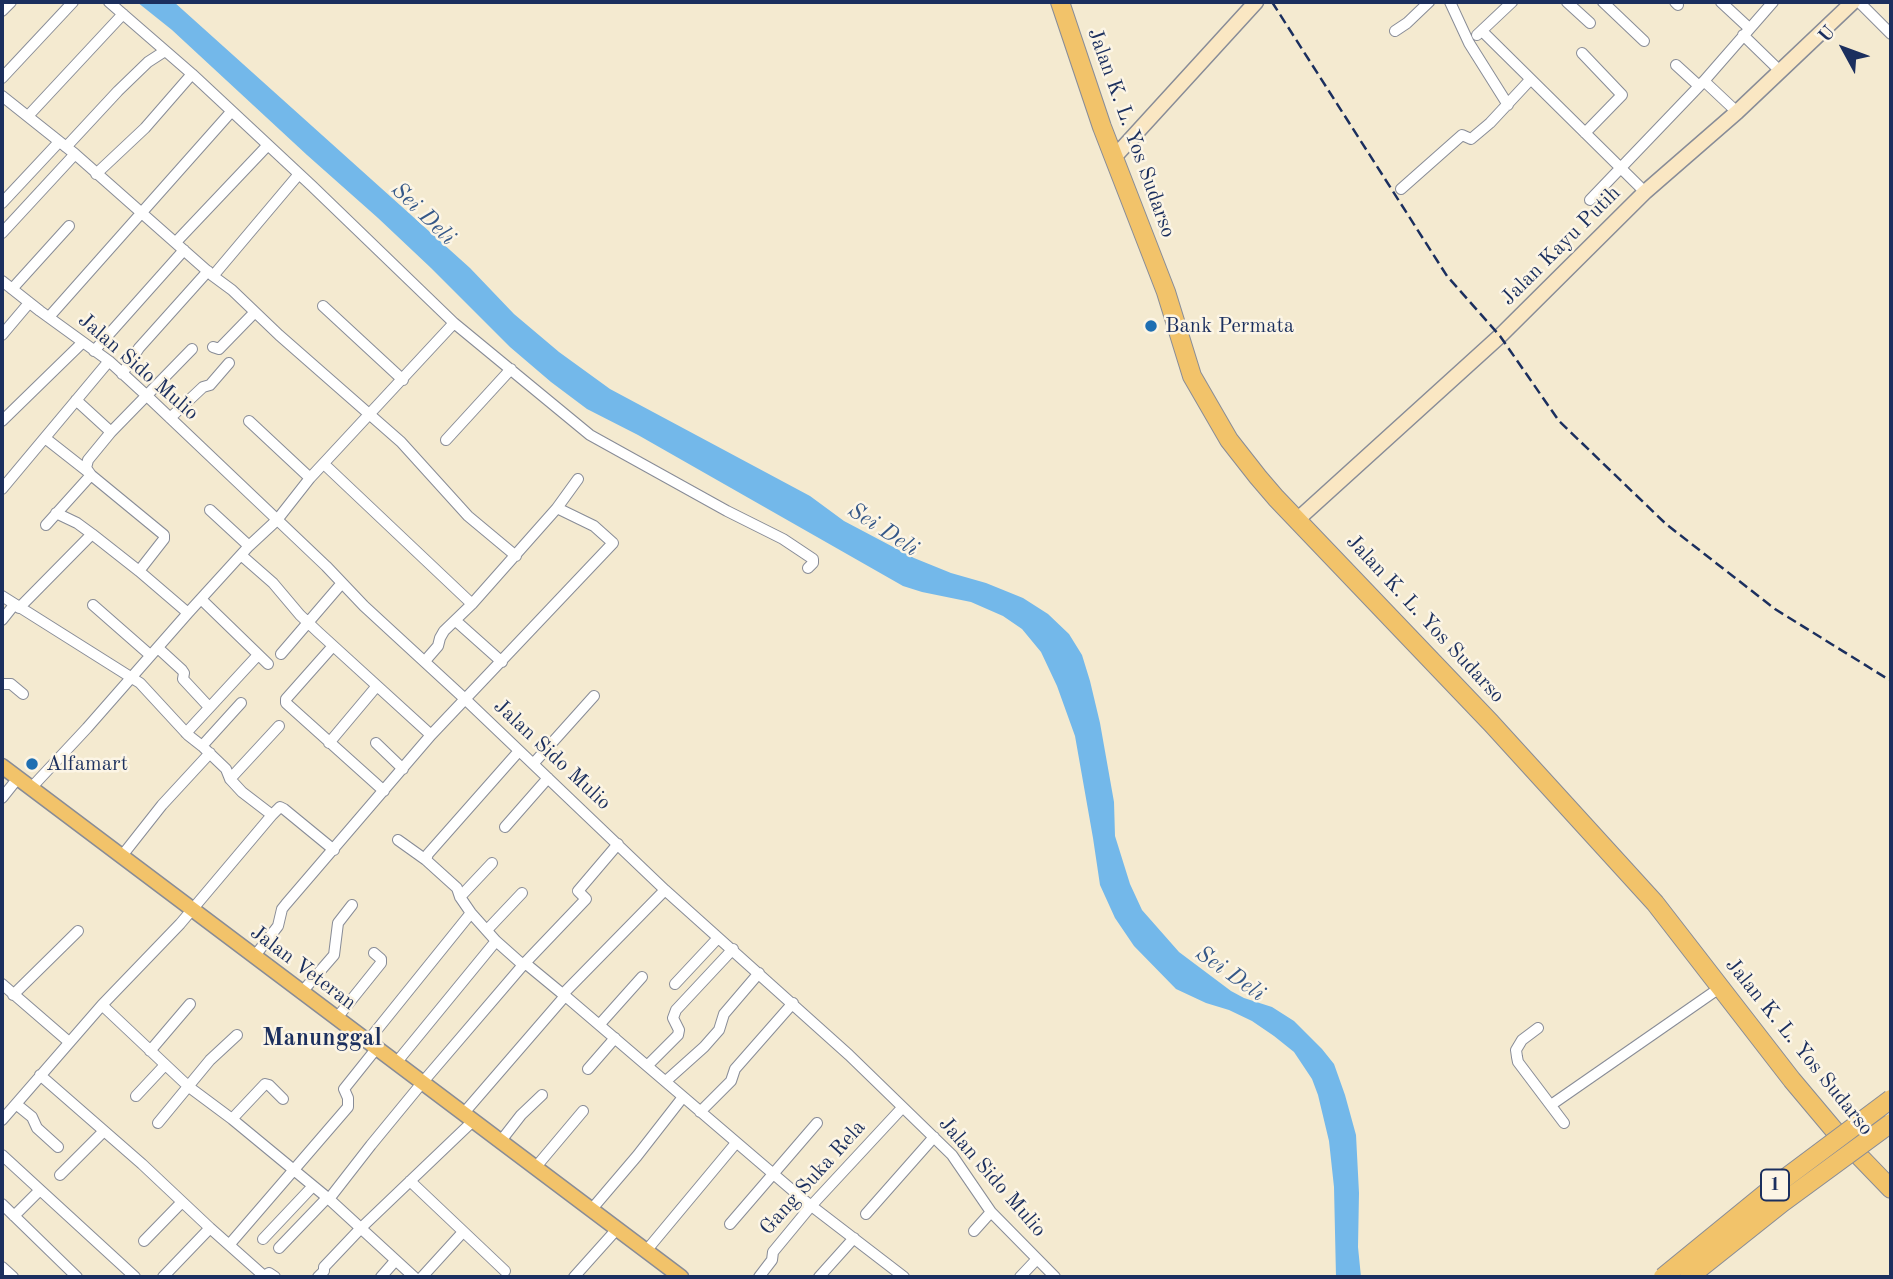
<!DOCTYPE html>
<html>
<head>
<meta charset="utf-8">
<style>
	body { margin:0 }
	#map { position:relative; width:1893px; height:1279px; overflow:hidden; background:#f4ead0; font-family:"Old Standard TT",serif }
	canvas { display:block }
	.frame { position:absolute; inset:0; border:4px solid #1b2f5e; pointer-events:none }
	.north { position:absolute; left:1809px; top:14px; width:70px; height:70px; -webkit-text-stroke:5px #fcf5e5; paint-order:stroke; rotate:311deg; font-size:19px; font-weight:700; line-height:28px; text-align:center; color:#1b2f5e }
	.north::after { content:''; display:block; margin:auto; width:24px; height:32px; background:#1b2f5e; clip-path:polygon(50% 0,100% 100%,50% 72%,0 100%) }
</style>
</head>
<body>
<div id="map">
<canvas width="1893" height="1279"></canvas>
<div class="frame"></div>
<div class="north">U</div>
</div>
<script>
const g = document.querySelector('canvas').getContext('2d');
g.lineJoin = 'round';
function fillPath(path, color) { g.fillStyle = color; g.fill(path, 'evenodd'); }
const poly = rows => new Path2D(rows.map(r => 'M' + r).join(''));
function stroke(path, color, width, dash) { g.strokeStyle = color; g.lineWidth = width; g.lineCap = dash ? 'butt' : 'round'; g.setLineDash(dash || []); g.stroke(path); }
function drawText(font, color, halo, rows, align = 'center') {
  g.font = font + ' "Old Standard TT",serif'; g.lineWidth = 5; g.setLineDash([]); g.textBaseline = 'middle'; g.strokeStyle = halo; g.fillStyle = color; for (const [text, x, y, turn = 0] of rows) {
    g.save(); g.translate(x, y); g.rotate((+turn || 0) * Math.PI / 180); g.textAlign = isNaN(turn) ? turn : align; if (halo) g.strokeText(text, 0, 0); g.fillText(text, 0, 0); g.restore();
  }
}
fillPath(poly([
	[137,2,174,2,470,268,514,314,559,352,610,389,810,496,844,521,914,558,951,573,986,583,1023,598,1048,614,1069,634,1082,655,1090,681,1100,723,1114,802,1115,836,1130,884,1142,910,1179,952,1231,991,1244,998,1272,1007,1294,1021,1322,1049,1334,1064,1345,1095,1356,1135,1359,1193,1358,1247,1361,1277,1336,1277,1334,1187,1329,1141,1318,1095,1312,1079,1294,1052,1274,1036,1252,1021,1229,1010,1206,1003,1176,989,1134,946,1115,918,1100,885,1093,838,1075,736,1057,686,1041,652,1022,629,1003,616,971,602,922,592,903,586,638,435,587,409,551,382,510,347,431,268,378,218,307,155,172,30]
]), '#73b8ea');
const street = poly([
	[109,2,192,74,312,186,454,323],
	[1450,2,1469,43,1508,105],
	[1567,2,1590,23],
	[1603,2,1644,41],
	[1675,2,1678,5],
	[1721,2,1749,28],
	[1859,2,1891,34],
	[2,11,11,2],
	[1395,31,1407,23,1429,2],
	[1482,31,1645,192],
	[1477,35,1512,2],
	[1743,35,1780,71],
	[1582,53,1622,95,1585,133],
	[1676,65,1699,86],
	[2,78,73,2],
	[1704,81,1737,112],
	[2,96,75,154,213,276,232,290,279,335,401,442,468,516,516,556],
	[28,116,123,14],
	[66,147,118,91,148,62,165,51],
	[96,174,145,128,192,74],
	[1401,189,1462,135,1471,139,1490,123,1530,80],
	[1590,200,1704,81,1773,2],
	[2,203,59,142],
	[2,233,75,154],
	[176,242,268,145],
	[213,276,299,174],
	[2,281,40,311,109,361,146,395,326,566,364,606,465,699,665,890,849,1055,952,1155,991,1212,1055,1277],
	[12,289,69,226],
	[323,306,403,380],
	[49,317,231,112],
	[2,335,29,303],
	[213,347,219,349,255,312],
	[94,351,184,250],
	[122,374,139,348,208,271],
	[76,400,111,432],
	[170,418,203,387,210,385,229,363],
	[2,421,82,343],
	[249,421,310,478],
	[45,438,87,471],
	[446,440,511,369],
	[324,464,472,604],
	[2,489,109,361],
	[557,508,578,479],
	[210,510,249,546],
	[56,513,77,523,92,534,139,571,188,613],
	[46,525,91,475],
	[241,555,273,583,300,615,318,632,431,735],
	[139,571,164,539,164,535,91,475,86,468,88,460,111,432,192,349],
	[2,596,140,683,188,735,202,746,226,769,230,779,242,792,272,815,280,807,284,809,334,850],
	[202,600,268,664],
	[93,605,150,655],
	[19,608,92,534],
	[2,620,14,605],
	[456,621,502,662],
	[333,646,286,699,286,703,384,791],
	[158,648,182,670,184,673,183,679,209,707],
	[281,654,342,583],
	[2,684,11,684,23,694],
	[186,733,258,655],
	[329,743,376,687],
	[376,743,403,769],
	[202,746,241,703],
	[519,751,428,854,426,860,457,888,460,897,471,913,496,941,523,965],
	[533,764,594,696],
	[230,779,279,726],
	[31,788,87,728,188,613,249,546,277,520,310,478,454,323,590,435,727,511,783,539,813,559,813,563,808,568],
	[2,798,18,778],
	[505,827,548,778],
	[398,840,426,860],
	[121,857,162,805,210,753],
	[460,897,492,863],
	[487,930,522,893],
	[254,957,278,926,282,909,286,904,431,735,613,543,594,526,557,508,472,604,444,631,440,638,438,646,425,661],
	[525,963,565,996],
	[2,984,69,1042],
	[675,984,718,938],
	[301,993,334,955,338,923,352,905],
	[563,994,805,1201,904,1277],
	[13,995,78,931],
	[102,1005,189,1087,232,1119,329,1199,414,1277],
	[336,1019,381,963,381,959,374,953],
	[600,1024,642,977],
	[1538,1028,1522,1040,1516,1050,1517,1057,1518,1062,1564,1123],
	[367,1042,471,913],
	[150,1051,190,1004],
	[396,1063,496,941],
	[648,1065,678,1035,679,1030,673,1018,676,1010,733,949],
	[588,1069,615,1038],
	[40,1075,142,1164,210,1228,264,1276],
	[666,1081,704,1047,719,1030,724,1014,759,973],
	[136,1096,165,1065],
	[16,1104,32,1117,37,1128,58,1147],
	[1551,1105,1721,987],
	[700,1112,731,1081,735,1069,793,1003],
	[463,1114,565,996,563,994,665,890],
	[232,1119,265,1084,269,1085,283,1099],
	[2,1120,102,1005,180,924,272,815],
	[158,1123,210,1060,237,1035],
	[500,1142,521,1115,542,1095],
	[2,1155,135,1277],
	[535,1168,583,1111],
	[60,1175,104,1131],
	[410,1181,505,1271],
	[329,1199,371,1145,422,1083,523,965,586,899,578,891,618,844],
	[2,1204,77,1277],
	[591,1210,637,1156,683,1097],
	[866,1214,934,1137],
	[14,1216,40,1190],
	[730,1224,817,1123],
	[974,1231,991,1212],
	[263,1239,313,1186],
	[144,1241,182,1202],
	[229,1245,348,1107,348,1098,344,1089,376,1049],
	[279,1248,327,1198],
	[646,1251,736,1143],
	[2,1267,13,1277],
	[163,1277,210,1228],
	[263,1277,269,1273,275,1277],
	[318,1277,324,1271,324,1267,361,1228,473,1121],
	[381,1277,395,1261],
	[422,1277,463,1232],
	[574,1277,617,1229],
	[759,1277,772,1260,773,1252,811,1206,902,1108],
	[819,1277,854,1238],
	[1020,1277,1037,1259]
]);
const secondary = poly([
	[1113,155,1119,152,1256,2],
	[1297,520,1500,336,1645,192,1737,112,1853,2]
]);
const primary = poly([
	[2,766,681,1277]
]);
const highway = poly([
	[1060,2,1102,127,1166,292,1192,376,1229,440,1258,477,1276,498,1491,723,1655,903,1792,1080,1834,1130,1891,1189]
]);
stroke(street, '#888c97', 12);
stroke(secondary, '#888c97', 17);
stroke(primary, '#888c97', 17);
stroke(highway, '#888c97', 20);
stroke(street, '#fff', 10);
stroke(secondary, '#fae7c3', 14);
stroke(primary, '#f2c36a', 14);
stroke(highway, '#f2c36a', 18);
stroke(poly([
	[1272,2,1447,276,1500,336,1559,421,1666,524,1775,609,1891,681]
]), '#1b2f5e', 2.5, [10, 5]);
const highwayBridge = poly([
	[1663,1277,1772,1188,1891,1099],
	[1689,1277,1782,1203,1891,1123]
]);
stroke(highwayBridge, '#888c97', 20, []);
stroke(highwayBridge, '#f2c36a', 18);
for (const [x, y, r, color] of [
	[1151,326,7,"#1f6fb2"],
	[32,764,7,"#1f6fb2"]
]) { const dot = new Path2D(); dot.arc(x, y, r, 0, 2 * Math.PI); g.fillStyle = color; g.fill(dot); stroke(dot, '#fcf5e5', 2.5); }
for (const [x, y, w] of [
	[1775,1185,28]
]) { const box = new Path2D(); box.roundRect(x - w / 2, y - 15.5, w, 31, 5); g.fillStyle = '#fcf5e5'; g.fill(box); stroke(box, '#1b2f5e', 2); }
drawText('bold 19px', '#1b2f5e', null, [
	["1",1775,1185]
]);
drawText('21px', '#1b2f5e', '#fcf5e5', [
	["Jalan K. L. Yos Sudarso",1131,133,70],
	["Jalan Kayu Putih",1561,246,-45],
	["Jalan Sido Mulio",138,367,41],
	["Jalan K. L. Yos Sudarso",1425,619,47],
	["Jalan Sido Mulio",552,755,43],
	["Jalan Veteran",303,968,37],
	["Jalan K. L. Yos Sudarso",1799,1047,51],
	["Jalan Sido Mulio",992,1177,49],
	["Gang Suka Rela",813,1178,-48]
]);
drawText('21px', '#1b2f5e', '#fcf5e5', [
	["Bank Permata",1165,326],
	["Alfamart",46,764]
], 'left');
drawText('italic 23px', '#355888', '#fcf5e5', [
	["Sei Deli",423,214,44],
	["Sei Deli",883,530,33],
	["Sei Deli",1230,974,35]
]);
drawText('bold 24px', '#1b2f5e', '#fcf5e5', [
	["Manunggal",322,1039]
]);
</script>
</body>
</html>
